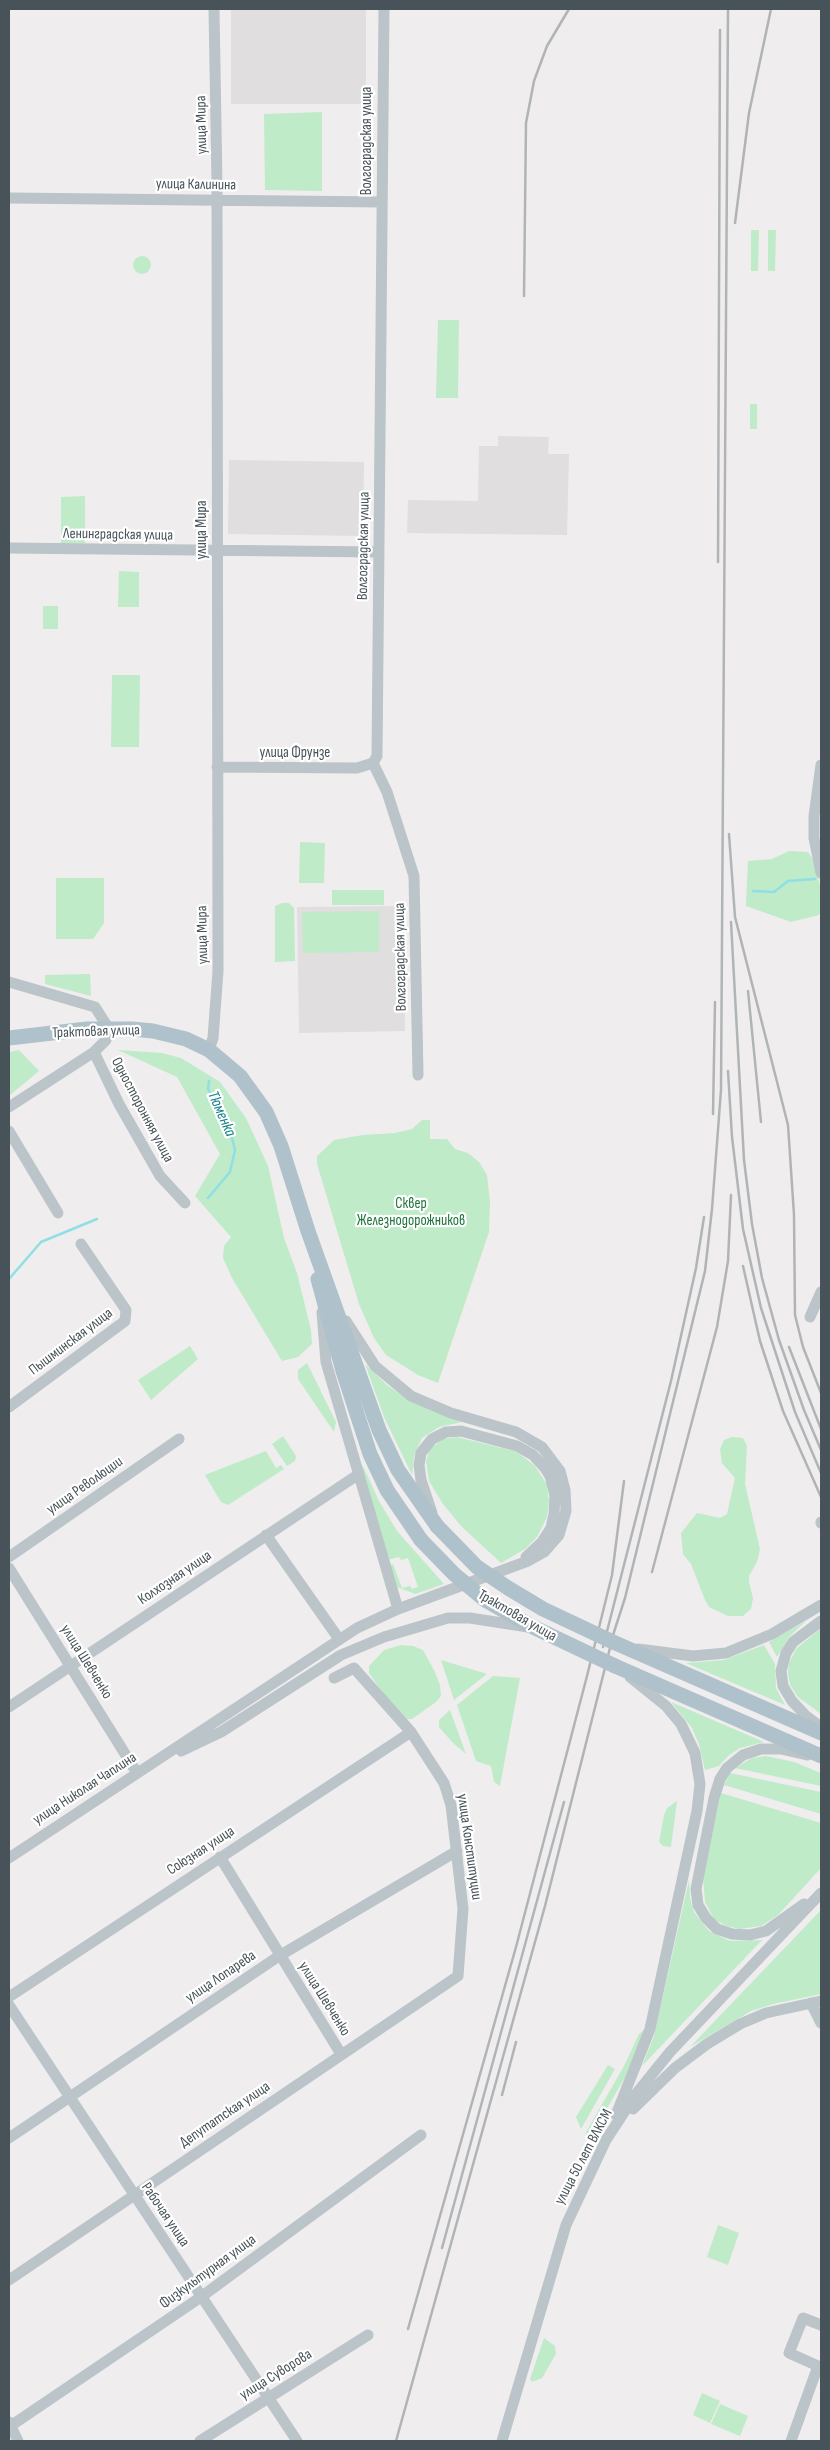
<!DOCTYPE html>
<html>
<head>
<meta charset="utf-8">
<style>
	body { margin:0 }
	#map { position:relative; width:830px; height:2450px; overflow:hidden; background:#f0edee; font-family:"Sofia Sans Condensed",sans-serif }
	canvas { display:block }
	.frame { position:absolute; inset:0; border:10px solid #475359; pointer-events:none }
</style>
</head>
<body>
<div id="map">
<canvas width="830" height="2450"></canvas>
<div class="frame"></div>
</div>
<script>
const g = document.querySelector('canvas').getContext('2d');
g.lineJoin = 'round';
function fillPath(path, color) { g.fillStyle = color; g.fill(path, 'evenodd'); }
const poly = rows => new Path2D(rows.map(r => 'M' + r).join(''));
function stroke(path, color, width, dash) { g.strokeStyle = color; g.lineWidth = width; g.lineCap = dash ? 'butt' : 'round'; g.setLineDash(dash || []); g.stroke(path); }
function drawText(font, color, halo, rows, align = 'center') {
  g.font = font + ' "Sofia Sans Condensed",sans-serif'; g.lineWidth = 4.5; g.setLineDash([]); g.textBaseline = 'middle'; g.strokeStyle = halo; g.fillStyle = color; for (const [text, x, y, turn = 0] of rows) {
    g.save(); g.translate(x, y); g.rotate((+turn || 0) * Math.PI / 180); g.textAlign = isNaN(turn) ? turn : align; if (halo) g.strokeText(text, 0, 0); g.fillText(text, 0, 0); g.restore();
  }
}
fillPath(poly([
	[231,9,366,9,366,104,231,104],
	[498,436,549,437,548,454,569,454,567,535,407,533,408,500,478,501,479,446,498,446],
	[229,460,364,462,363,536,228,534],
	[403,906,405,1031,299,1033,297,907]
]), '#e1dedf');
fillPath(poly([
	[322,112,322,191,265,190,264,114],
	[751,230,759,230,758,271,751,271],
	[768,230,776,230,775,271,768,271],
	'133 265a9 9 0 1 1 18 0a9 9 0 1 1-18 0Z',
	[438,320,459,320,458,398,436,398],
	[750,404,757,404,757,429,750,429],
	[85,496,85,543,61,544,61,497],
	[119,571,139,572,139,607,118,607],
	[43,606,58,606,58,629,43,629],
	[112,675,140,675,139,747,111,747],
	[300,842,325,843,324,883,299,883],
	[789,851,808,852,814,861,821,890,821,911,819,915,791,922,746,906,748,861,772,859],
	[56,878,104,878,104,923,93,939,56,939],
	[332,890,384,890,384,905,332,905],
	[282,903,289,903,294,908,295,961,275,962,275,906],
	[379,911,379,952,303,953,302,912],
	[90,974,91,996,45,984,45,975],
	[19,1050,39,1071,9,1096,9,1052],
	[118,1050,162,1053,181,1058,220,1082,246,1118,268,1166,284,1238,297,1273,311,1330,312,1344,298,1357,282,1361,232,1278,223,1258,224,1246,231,1237,195,1196,220,1154,177,1077],
	[422,1120,430,1120,430,1139,447,1139,455,1149,468,1153,479,1162,487,1175,490,1202,489,1232,438,1383,418,1375,386,1355,374,1338,359,1304,317,1164,317,1156,334,1140,363,1135,395,1133,412,1129],
	[190,1346,198,1359,151,1400,138,1380],
	[307,1363,336,1422,334,1432,298,1379,298,1370],
	[365,1364,387,1385,410,1401,462,1422,439,1427,422,1438,414,1456,412,1475,384,1417],
	[283,1436,296,1456,295,1461,287,1466,272,1444],
	[457,1437,514,1451,521,1455,535,1466,547,1485,549,1500,547,1517,537,1537,525,1549,501,1563,461,1526,443,1504,429,1481,426,1461,430,1449,443,1439],
	[732,1437,743,1438,747,1446,745,1484,760,1549,757,1562,749,1576,749,1582,753,1598,751,1609,743,1616,728,1616,709,1607,705,1600,691,1564,683,1554,681,1533,697,1513,720,1518,727,1514,735,1478,722,1463,720,1449,724,1440],
	[266,1451,276,1468,281,1465,284,1469,228,1505,221,1502,205,1475],
	[363,1466,379,1501,397,1531,444,1584,415,1594,397,1587,389,1565,393,1564,402,1588,410,1586,412,1589,418,1587,408,1558,401,1560,399,1557,387,1560,361,1467],
	[806,1621,789,1637,777,1657,769,1642],
	[821,1628,821,1714,798,1697,790,1685,788,1673,789,1663,796,1649],
	[401,1645,413,1646,423,1650,435,1672,440,1685,441,1696,436,1702,412,1719,405,1719,385,1696,369,1673,369,1666,384,1650],
	[764,1645,775,1664,776,1688,785,1705,686,1663,724,1660],
	[441,1660,487,1674,454,1700],
	[493,1676,520,1678,500,1786,494,1782,491,1766,476,1761,457,1705],
	[671,1702,764,1742,740,1748,728,1756,719,1766,705,1770,699,1744,692,1728],
	[450,1710,466,1754,452,1742,439,1727,439,1720],
	[766,1756,794,1762,821,1773,821,1786,735,1768,752,1758],
	[730,1773,821,1792,821,1814,724,1785],
	[721,1793,821,1823,821,1868,778,1915,761,1926,740,1929,726,1926,714,1919,705,1902,703,1878],
	[677,1801,671,1847,663,1846,659,1842,664,1815,667,1808],
	[689,1880,690,1898,694,1912,709,1931,730,1941,762,1940,642,2066,654,2036],
	[821,1910,821,1994,773,2004,751,2011,690,2047],
	[645,2029,641,2046,624,2079,595,2129,585,2134,624,2066,639,2034],
	[608,2065,615,2069,581,2129,576,2117],
	[718,2225,739,2233,728,2265,707,2257],
	[544,2338,555,2346,556,2354,542,2378,532,2382,530,2379],
	[702,2393,720,2401,710,2423,693,2415],
	[720,2404,748,2416,740,2436,711,2424]
]), '#bfebc9');
stroke(poly([
	[753,891,774,892,788,881,815,879],
	[208,1198,230,1172,235,1150,229,1126,208,1089,209,1081],
	[9,1279,41,1242,97,1219]
]), '#8fdfe4', 2.5);
stroke(poly([
	[9,198,382,202],
	[9,548,378,552],
	[373,763,387,792,414,876,418,1075],
	[821,765,814,816,814,838,821,873],
	[217,767,357,768,373,763,377,756,384,9],
	[9,982,95,1007,109,1029,106,1040,94,1052,9,1107],
	[209,1050,213,1038,218,971,217,185,214,9],
	[94,1052,119,1104,160,1176,185,1203],
	[9,1131,58,1213],
	[322,1312,326,1362,398,1609],
	[810,1317,821,1292],
	[9,1407,125,1321,126,1310,81,1244],
	[432,1513,421,1480,419,1465,421,1453,432,1439,446,1432,461,1431,517,1446,533,1455,545,1468,550,1476,555,1495,554,1514,551,1528,542,1542,526,1557],
	[821,1522,821,1523],
	[266,1535,339,1639],
	[9,1557,179,1439],
	[9,1568,137,1773],
	[821,1621,793,1642,786,1653,781,1671,783,1686,792,1701,806,1716,821,1727],
	[638,1649,693,1656,726,1653,772,1634,821,1605],
	[9,1707,359,1474],
	[181,1751,221,1732,341,1655,384,1637,448,1618,470,1618,528,1627],
	[220,1857,341,2054],
	[9,1858,357,1628,398,1609,528,1561,544,1552,559,1535,566,1511,565,1490,560,1471,542,1447,516,1432,451,1413,411,1396,375,1366,346,1321],
	[804,1904,766,1931,750,1935,732,1934,717,1929,706,1918,698,1905,696,1889,714,1798,720,1779,727,1768,743,1755,761,1749,781,1749,807,1755],
	[9,1997,411,1732],
	[811,2003,821,2023],
	[9,2005,297,2441],
	[633,2109,675,2068,707,2044,740,2024,766,2013,821,2001],
	[616,2115,650,2029,697,1811,700,1784,695,1753,681,1724,666,1706,630,1677],
	[9,2138,279,1956,457,1851],
	[9,2280,458,1976,463,1909,451,1805,444,1783,411,1732,354,1668,334,1678],
	[9,2422,18,2441],
	[9,2427,201,2297,421,2135],
	[200,2441,368,2335],
	[502,2441,566,2225,606,2140,636,2094,670,2052,821,1893],
	[791,2441,818,2366,789,2353,803,2318,821,2325]
]), '#bac4c9', 11);
stroke(poly([
	[9,1038,87,1029,132,1029,153,1031,186,1039,209,1050,240,1076,266,1112,281,1146,308,1231,379,1430,398,1470,437,1526],
	[318,1279,343,1371,370,1454,387,1490,421,1540],
	[613,1642,821,1733],
	[615,1666,821,1756]
]), '#afc1ca', 15);
stroke(poly([
	[735,223,749,113,771,9],
	[524,296,526,123,534,81,547,46,569,9],
	[718,562,720,30],
	[729,834,735,917,788,1125,794,1215,795,1315,803,1347,821,1393],
	[731,922,744,1160,752,1224,762,1278,779,1340,804,1410,821,1450],
	[748,991,761,1122],
	[728,1071,732,1137,743,1229,761,1308,795,1412,821,1473],
	[713,1114,715,1002],
	[743,1266,760,1341,783,1411,821,1497],
	[789,1347,821,1429],
	[652,1572,717,1327,728,1261,731,1195],
	[603,1647,671,1381,696,1268,704,1217],
	[502,2095,516,2042],
	[442,2248,564,1802],
	[408,2329,516,1947,587,1676,612,1575,624,1481],
	[396,2441,545,1906,614,1632,625,1598,705,1271,712,1209,721,1090,728,9]
]), '#b0b4b7', 2.5);
stroke(poly([
	[437,1526,477,1567,508,1588,543,1609,613,1642],
	[421,1540,454,1574,485,1600,533,1627,615,1666]
]), '#afc1ca', 15);
drawText('15px', '#475359', '#fff', [
	["улица Мира",202,125,-91],
	["Волгоградская улица",367,141,-90],
	["улица Калинина",196,185,1],
	["улица Мира",202,530,-90],
	["Ленинградская улица",118,535,1],
	["Волгоградская улица",364,546,-89],
	["улица Фрунзе",295,753],
	["улица Мира",203,935,-91],
	["Волгоградская улица",401,957,-91],
	["Трактовая улица",96,1032,-2],
	["Односторонняя улица",142,1110,62],
	["Пышминская улица",71,1342,-37],
	["улица Революции",85,1486,-35],
	["Колхозная улица",175,1578,-34],
	["Трактовая улица",517,1616,30],
	["улица Шевченко",86,1662,58],
	["улица Николая Чаплина",85,1789,-33],
	["улица Конституции",469,1847,82],
	["Союзная улица",201,1851,-33],
	["улица Лопарева",221,1977,-34],
	["улица Шевченко",324,1999,58],
	["Депутатская улица",225,2115,-34],
	["улица 50 лет ВЛКСМ",584,2157,-62],
	["Рабочая улица",165,2215,56],
	["Физкультурная улица",208,2272,-36],
	["улица Суворова",276,2375,-32]
]);
drawText('15px', '#1e743d', '#fff', [
	["Сквер",411,1204],
	["Железнодорожников",411,1221]
]);
drawText('italic 16px', '#178087', '#fff', [
	["Тюменка",221,1114,66]
]);
</script>
</body>
</html>
